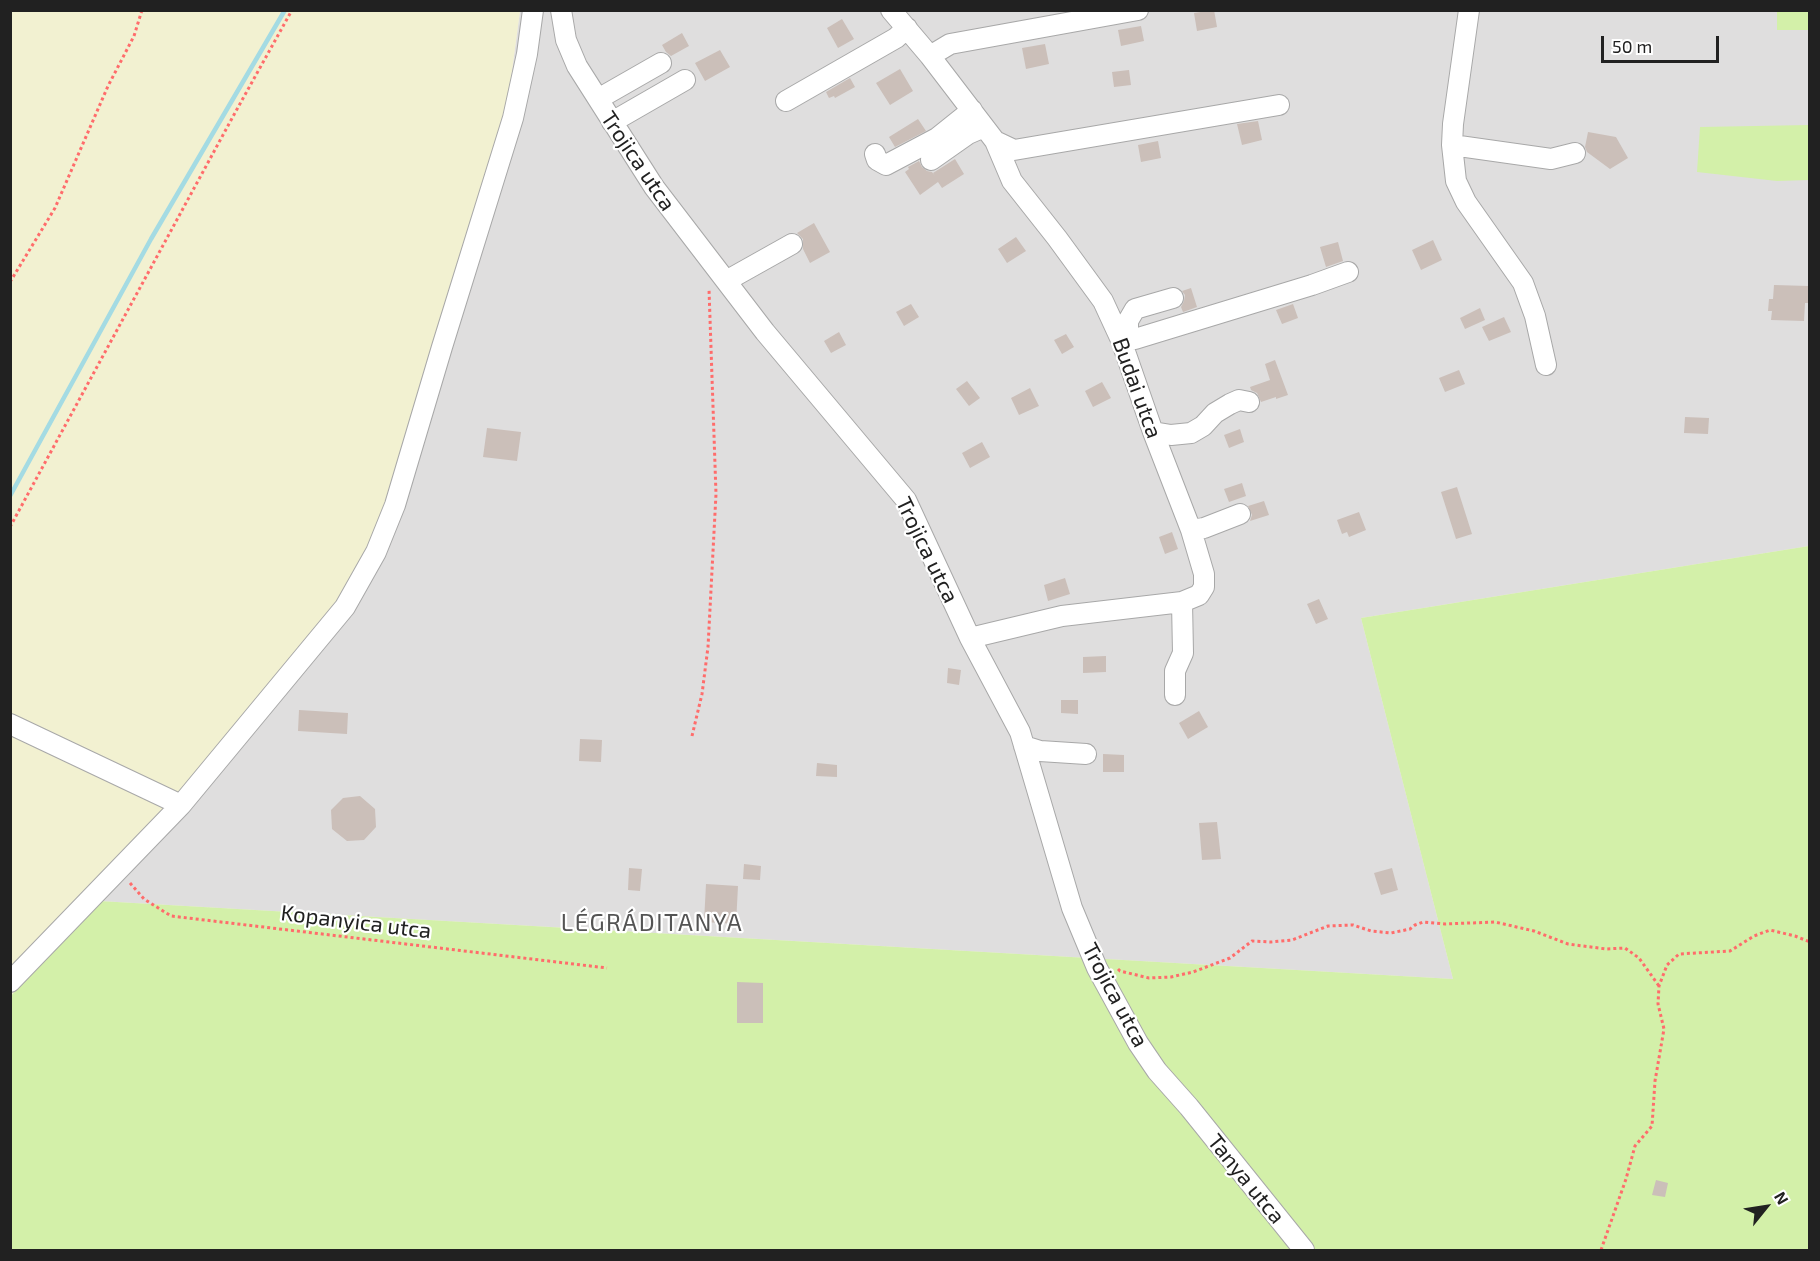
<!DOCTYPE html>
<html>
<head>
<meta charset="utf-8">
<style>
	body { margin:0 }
	#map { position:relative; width:1820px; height:1261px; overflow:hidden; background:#f2ede7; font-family:"Exo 2",sans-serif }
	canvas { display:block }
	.frame { position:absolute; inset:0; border:12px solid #212121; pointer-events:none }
	.north { position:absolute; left:1736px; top:1177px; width:60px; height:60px; -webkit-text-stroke:4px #fff; paint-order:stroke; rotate:60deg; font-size:16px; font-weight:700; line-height:24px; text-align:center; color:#212121 }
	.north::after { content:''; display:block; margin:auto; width:21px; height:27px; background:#212121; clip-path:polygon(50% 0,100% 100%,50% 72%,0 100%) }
	.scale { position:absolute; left:1601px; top:36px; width:118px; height:27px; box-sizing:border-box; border:3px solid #212121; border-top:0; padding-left:8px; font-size:18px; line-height:21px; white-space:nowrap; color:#212121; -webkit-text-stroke:4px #fff; paint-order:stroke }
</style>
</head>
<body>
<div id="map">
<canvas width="1820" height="1261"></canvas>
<div class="frame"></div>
<div class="north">N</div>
<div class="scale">50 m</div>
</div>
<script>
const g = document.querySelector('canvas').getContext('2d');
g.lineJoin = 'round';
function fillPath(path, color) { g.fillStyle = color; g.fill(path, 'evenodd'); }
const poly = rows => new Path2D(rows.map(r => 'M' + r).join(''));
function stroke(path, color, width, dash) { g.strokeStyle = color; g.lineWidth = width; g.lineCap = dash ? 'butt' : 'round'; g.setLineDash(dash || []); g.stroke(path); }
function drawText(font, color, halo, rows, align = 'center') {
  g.font = font + ' "Exo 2",sans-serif'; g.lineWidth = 4.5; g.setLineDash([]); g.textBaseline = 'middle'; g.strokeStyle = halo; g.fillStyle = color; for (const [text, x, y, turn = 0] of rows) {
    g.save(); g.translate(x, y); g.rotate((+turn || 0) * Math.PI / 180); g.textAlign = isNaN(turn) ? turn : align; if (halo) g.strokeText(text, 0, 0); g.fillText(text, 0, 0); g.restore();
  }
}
fillPath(poly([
	[520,11,1809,11,1809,546,1361,618,1453,979,99,901,506,115]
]), '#dfdede');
fillPath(poly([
	[11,11,520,11,506,115,366,580,99,901,11,997]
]), '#f2f1d1');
fillPath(poly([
	[1777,11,1809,11,1809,30,1777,30],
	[1809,125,1809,180,1777,181,1697,172,1700,127],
	[1809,546,1809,1250,11,1250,10,997,99,901,1453,979,1361,618]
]), '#d3f0a9');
stroke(poly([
	[10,496,151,239,285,10]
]), '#a4dbe3', 4.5);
fillPath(poly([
	[1214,10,1217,27,1197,31,1194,13],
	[842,19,854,39,838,48,827,28],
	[1141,26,1144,41,1121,46,1118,30],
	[682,33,689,46,671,56,666,52,662,45],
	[1045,44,1049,64,1026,69,1022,48],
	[720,50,730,67,705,81,695,63],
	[900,69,913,91,890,105,876,83],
	[1129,70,1131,85,1114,87,1112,72],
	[850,78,855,87,835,98,834,96,829,98,826,92],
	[918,119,926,131,895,147,889,137],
	[1258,121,1262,140,1242,145,1237,124],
	[1588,132,1616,137,1628,158,1610,169,1587,152,1585,147],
	[1158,141,1161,158,1141,162,1138,145],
	[955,159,964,174,942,188,938,182,920,195,905,172,909,169,908,167,919,161,922,167,927,171,932,172,935,176,933,173],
	[814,223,830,252,810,263,803,249,803,239,797,233],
	[1016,237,1026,251,1007,263,998,249],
	[1433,240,1442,260,1421,270,1412,250],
	[1338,242,1343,261,1326,267,1320,247],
	[1774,285,1809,286,1809,303,1805,303,1804,321,1771,320,1772,311,1768,311,1769,299,1773,299],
	[1191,288,1197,307,1183,312,1181,307,1184,301,1185,295,1182,291],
	[911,304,919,317,904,326,896,312],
	[1293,304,1298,318,1282,324,1276,310],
	[1480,308,1485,320,1465,329,1460,318],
	[1504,317,1511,332,1489,341,1482,327],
	[839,332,846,345,831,353,824,341],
	[1066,334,1074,347,1062,354,1054,340],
	[1275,360,1288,395,1276,399,1276,397,1261,402,1257,393,1251,390,1250,387,1270,380,1265,364],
	[1459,370,1465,384,1445,392,1439,378],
	[967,381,980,398,969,406,956,389],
	[1102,382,1111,398,1093,407,1085,391],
	[1030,388,1039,406,1019,415,1011,398],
	[1685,417,1709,418,1708,434,1684,433],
	[487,428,521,432,517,461,483,457],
	[1240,429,1244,442,1229,448,1224,435],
	[982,442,990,457,970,468,962,453],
	[1242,483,1246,496,1229,502,1224,489],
	[1457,487,1472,534,1456,539,1441,492],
	[1264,501,1269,515,1250,521,1252,515,1248,506],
	[1359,512,1366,530,1349,537,1347,532,1342,534,1337,520],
	[1172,532,1178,549,1165,554,1159,537],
	[1065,578,1070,594,1048,601,1044,585],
	[1319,599,1328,619,1316,624,1307,604],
	[1106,656,1106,672,1083,673,1083,657],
	[948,668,961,670,959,685,947,683],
	[1061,700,1078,700,1078,714,1061,713],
	[299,710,348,713,347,734,298,731],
	[1199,711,1208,727,1188,739,1179,723],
	[580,739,602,740,601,762,579,761],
	[1103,754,1124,755,1124,772,1103,772],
	[817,763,837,765,837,777,816,776],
	[360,796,375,809,376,827,364,840,347,841,332,829,331,810,343,798],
	[1217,822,1221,859,1202,860,1199,823],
	[744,864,761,866,760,880,743,879],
	[629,868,642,869,640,891,628,890],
	[1392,868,1398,890,1381,895,1374,873],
	[706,884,738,886,736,924,704,922],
	[737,982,763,983,763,1023,737,1023],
	[1656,1180,1668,1183,1665,1197,1652,1195]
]), '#cbbfb9');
const minor = poly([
	[561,10,566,40,577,66,654,187,765,332,906,500,970,638,1020,732,1072,908,1097,968,1138,1043,1157,1071,1189,1107,1304,1250],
	[891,10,930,56,995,141,1012,181,1057,238,1103,301,1121,340,1153,432,1191,530,1204,574,1204,587,1199,595,1182,602,1062,616,970,638],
	[1469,10,1453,124,1452,145,1456,181,1466,202,1523,283,1535,316,1546,365],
	[930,56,950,44,1138,10],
	[598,99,661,63],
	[786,101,896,38,907,28],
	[612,122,685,80],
	[995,141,1014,150,1279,105],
	[1452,145,1551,159,1575,153],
	[875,154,877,160,886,165,937,138,972,110],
	[931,160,968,134,984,127],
	[726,281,792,244],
	[1121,340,1135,339,1312,285,1348,272],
	[1128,340,1128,321,1135,309,1173,298],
	[1153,432,1171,435,1191,433,1203,426,1215,413,1230,404,1239,400,1249,402],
	[1191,530,1204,528,1240,514],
	[1175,695,1175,671,1183,653,1182,602],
	[10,724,181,805],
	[1024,746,1040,751,1086,754],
	[10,982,181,805,345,607,376,552,395,505,442,347,513,118,527,54,533,10]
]);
stroke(minor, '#a8a8a8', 22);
stroke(poly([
	[10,282,55,208,108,86,134,36,142,10],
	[10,527,236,111,292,10],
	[692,736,702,694,708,647,716,494,709,289],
	[130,883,144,899,171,916,607,968],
	[1118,969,1120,971,1149,978,1171,977,1193,972,1230,958,1252,941,1271,942,1292,940,1328,926,1353,925,1371,931,1391,933,1410,929,1415,925,1423,922,1445,924,1495,922,1534,931,1568,944,1606,949,1625,948,1639,958,1659,986],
	[1601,1250,1626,1179,1635,1146,1652,1126,1655,1081,1664,1029,1658,1004,1659,986,1667,965,1679,954,1730,951,1754,936,1770,930,1795,936,1810,942]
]), '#ff6c6b', 3, [3, 3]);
stroke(minor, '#fff', 20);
drawText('22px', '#212121', '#fff', [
	["Trojica utca",638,161,56],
	["Budai utca",1137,388,70],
	["Trojica utca",927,550,64],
	["Kopanyica utca",356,922,7],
	["Trojica utca",1115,995,62],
	["Tanya utca",1246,1179,51]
]);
g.letterSpacing = '1.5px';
drawText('24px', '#545454', '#fff', [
	["LÉGRÁDITANYA",652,923]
]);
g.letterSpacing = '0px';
</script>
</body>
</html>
